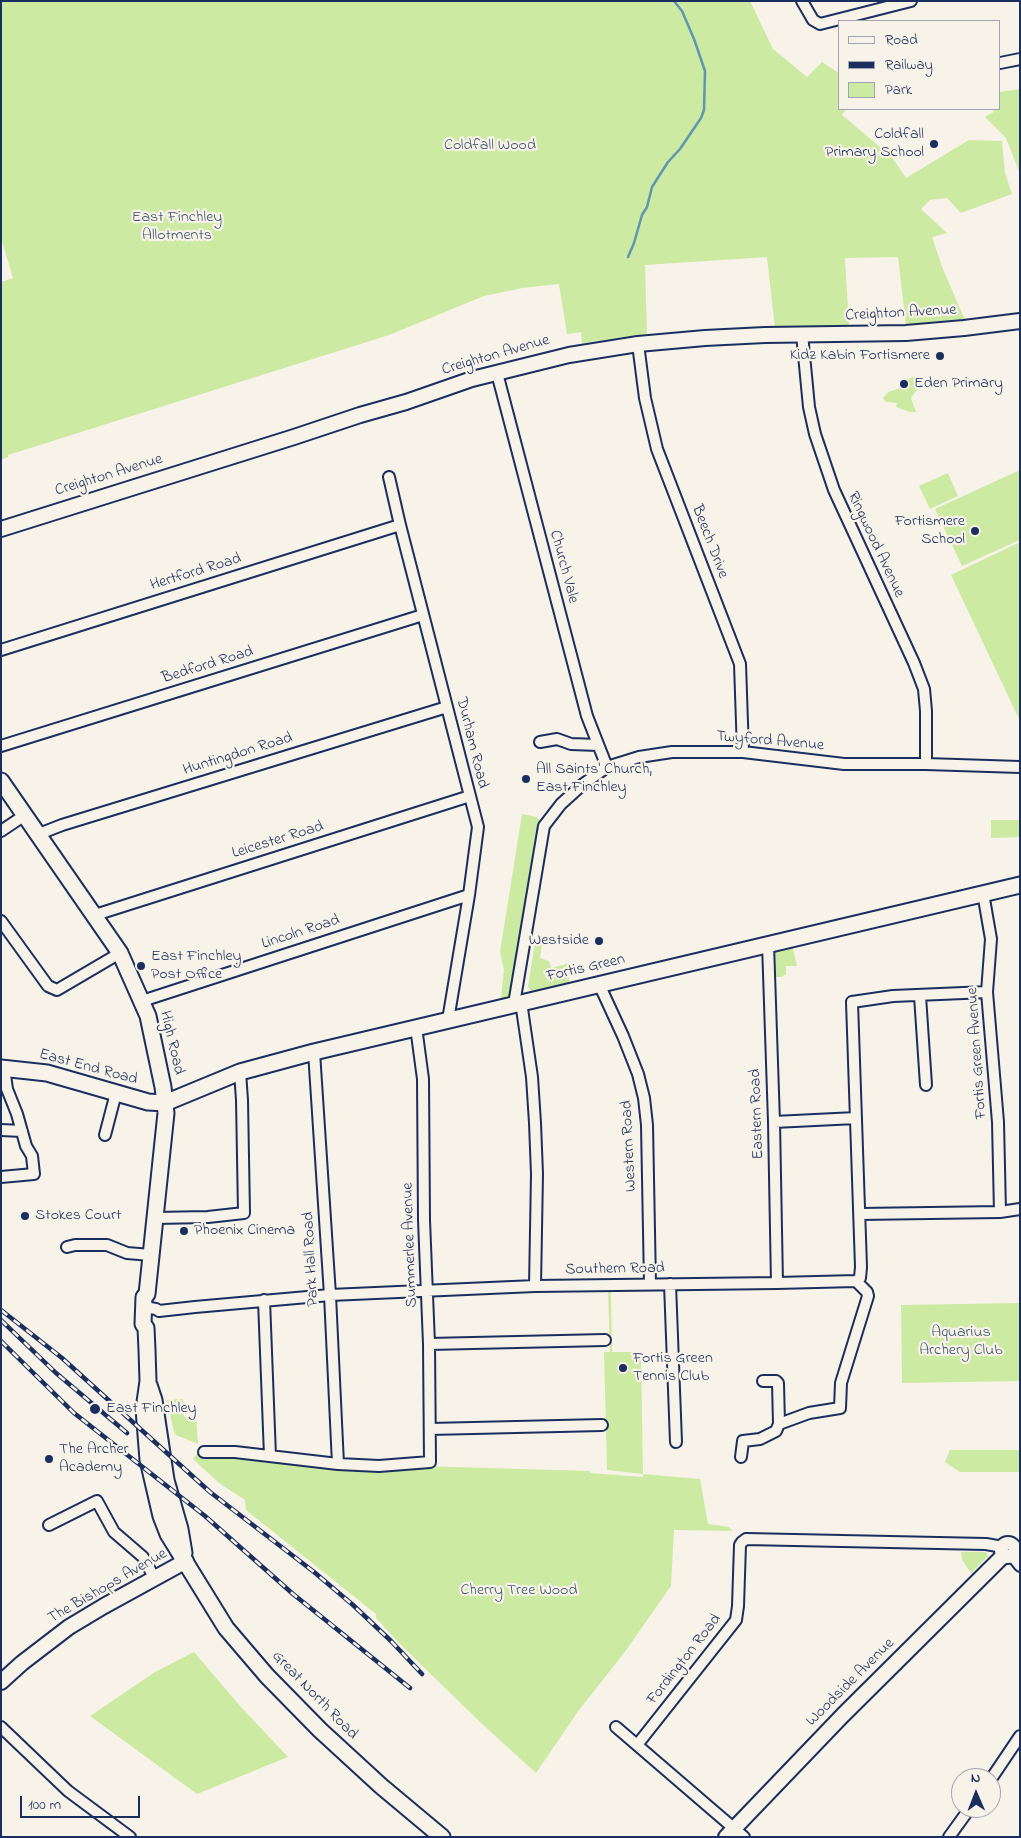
<!DOCTYPE html>
<html>
<head>
<meta charset="utf-8">
<style>
	body { margin:0 }
	#map { position:relative; width:1021px; height:1838px; overflow:hidden; background:#f7f3e8; font-family:"Indie Flower",sans-serif }
	canvas { display:block }
	.frame { position:absolute; inset:0; border:2px solid #1b2f5e; pointer-events:none }
	.legend { position:absolute; left:838px; top:20px; width:162px; height:90px; box-sizing:border-box; background:#f7f3e8; border:1px solid #9fa5b1; margin:0; padding:6px 9px; list-style:none; font-size:15px; color:#1b2f5e }
	.legend li { display:flex; align-items:center; gap:10px; height:25px }
	.legend b { width:25px; border:1px solid #9fa5b1 }
	.north { position:absolute; left:951px; top:1768px; width:50px; height:50px; box-sizing:border-box; background:#f7f3e8; border:1px solid #9fa5b1; border-radius:50%; rotate:359deg; font-size:14px; font-weight:700; line-height:20px; text-align:center; color:#1b2f5e }
	.north::after { content:''; display:block; margin:auto; width:18px; height:22px; background:#1b2f5e; clip-path:polygon(50% 0,100% 100%,50% 72%,0 100%) }
	.scale { position:absolute; left:20px; top:1796px; width:120px; height:22px; box-sizing:border-box; border:2px solid #1b2f5e; border-top:0; padding-left:6px; font-size:15px; line-height:18px; white-space:nowrap; color:#1b2f5e; -webkit-text-stroke:4px #f7f3e8; paint-order:stroke }
</style>
</head>
<body>
<div id="map">
<canvas width="1021" height="1838"></canvas>
<div class="frame"></div>
<ul class="legend">
<li><b style="height:6px;background:#f7f3e8"></b>Road</li>
<li><b style="height:6px;background:#1b2f5e"></b>Railway</li>
<li><b style="height:14px;background:#cceaa2"></b>Park</li>
</ul>
<div class="north">N</div>
<div class="scale">100 m</div>
</div>
<script>
const g = document.querySelector('canvas').getContext('2d');
g.lineJoin = 'round';
function fillPath(path, color) { g.fillStyle = color; g.fill(path, 'evenodd'); }
const poly = rows => new Path2D(rows.map(r => 'M' + r).join(''));
function stroke(path, color, width, dash) { g.strokeStyle = color; g.lineWidth = width; g.lineCap = dash ? 'butt' : 'round'; g.setLineDash(dash || []); g.stroke(path); }
function drawText(font, color, halo, rows, align = 'center') {
  g.font = font + ' "Indie Flower",sans-serif'; g.lineWidth = 4.5; g.setLineDash([]); g.textBaseline = 'middle'; g.strokeStyle = halo; g.fillStyle = color; for (const [text, x, y, turn = 0] of rows) {
    g.save(); g.translate(x, y); g.rotate((+turn || 0) * Math.PI / 180); g.textAlign = isNaN(turn) ? turn : align; if (halo) g.strokeText(text, 0, 0); g.fillText(text, 0, 0); g.restore();
  }
}
fillPath(poly([
	[1,1,750,1,773,49,807,77,822,62,837,72,840,72,840,109,846,109,842,115,892,157,906,178,969,140,1002,141,1005,173,1012,194,961,213,947,198,930,200,921,209,947,233,932,237,943,269,965,320,906,325,898,257,845,258,849,326,775,328,767,257,645,265,647,334,582,343,581,332,567,334,559,284,522,288,484,296,389,335,8,455,8,457,1,460,1,282,13,278,1,238],
	[1020,89,1020,174,1006,138,985,117,994,112,993,109,1000,109,1000,92],
	[917,376,922,386,915,392,911,398,916,412,910,412,896,407,897,403,886,402,883,398,888,392,898,389,901,384,899,382,902,379,904,380],
	[1020,470,1020,540,962,566,935,509],
	[948,473,958,496,930,509,919,486],
	[1020,542,1020,721,951,575],
	[522,814,537,817,544,826,514,1004,500,1008,504,970,500,952],
	[991,820,1020,820,1020,837,991,838],
	[535,942,542,943,540,958,549,961,551,968,570,963,569,984,533,993,528,987],
	[792,944,797,966,786,966,786,974,782,977,776,977,775,948],
	[608,1292,611,1292,612,1352,641,1352,643,1474,700,1479,708,1524,729,1527,733,1531,674,1530,671,1586,624,1653,579,1710,536,1773,480,1722,399,1643,376,1618,376,1614,246,1510,245,1500,219,1483,193,1459,197,1454,419,1466,590,1471,590,1473,643,1477,643,1474,607,1470,604,1352,610,1352],
	[1020,1303,1020,1381,902,1383,901,1305],
	[183,1399,184,1417,196,1416,198,1444,176,1435,174,1432,167,1400],
	[950,1450,1020,1450,1020,1472,960,1472,945,1462],
	[961,1552,986,1552,988,1556,971,1573,962,1560],
	[194,1652,240,1706,288,1757,197,1794,90,1716,155,1672]
]), '#cceaa2');
stroke(poly([
	[628,257,634,243,642,215,647,207,652,187,668,162,680,149,701,118,704,110,705,71,694,39,682,11,674,1]
]), '#5f97b0', 2.5);
const street = poly([
	[802,1,813,20,820,24,911,1],
	[1000,63,1020,59],
	[802,334,809,407,815,434,834,490,914,663,924,689,926,711,926,764],
	[638,344,645,398,657,449,740,664,743,752],
	[497,373,587,716,607,767],
	[389,477,400,525,478,827,469,895,448,1020],
	[1,650,400,525],
	[540,742,557,739,571,744,598,745],
	[1,746,423,615],
	[1,831,25,815],
	[39,834,62,825,447,707],
	[983,893,991,939,987,992,998,1122,1000,1212],
	[95,915,470,796],
	[1,921,48,986,57,990,120,953],
	[768,944,774,1122,777,1283],
	[599,984,623,1036,638,1074,644,1098,647,1125,650,1284],
	[920,996,926,1085],
	[142,1001,469,895],
	[521,1002,532,1077,535,1123,537,1174,535,1286],
	[514,1004,544,826,561,804,582,785,607,767,639,757,672,752,743,752,844,764,926,764,1020,767],
	[314,1052,330,1295,338,1464],
	[774,1122,856,1118],
	[1,1130,22,1131],
	[105,1135,116,1093],
	[1,1177,34,1174,32,1156,26,1146,17,1114,7,1089,4,1068],
	[860,1214,1000,1212,1020,1209],
	[155,1218,208,1217,244,1213,242,1100,240,1072],
	[67,1247,75,1245,107,1245,127,1253,151,1255],
	[856,1281,860,1278,861,1267,852,1002,893,996,987,992],
	[670,1284,676,1442],
	[264,1300,270,1456],
	[150,1308,156,1309,159,1311,195,1307,330,1295,535,1286,777,1283,856,1281],
	[429,1344,605,1340],
	[779,1424,809,1413,840,1408,841,1383,868,1296,867,1292,856,1281],
	[430,1429,602,1425],
	[204,1452,235,1452,338,1464,379,1466,430,1462,429,1344,424,1220,423,1079,416,1027],
	[741,1457,743,1441,760,1439,776,1431,779,1424,778,1383,776,1381,763,1381],
	[49,1525,97,1501,114,1532,143,1557,155,1579],
	[1012,1556,1020,1566],
	[1,1727,68,1791,130,1837],
	[616,1727,637,1745],
	[991,1779,1020,1736],
	[744,1837,637,1745,736,1620,738,1606,740,1545,742,1542,746,1539,986,1544,1003,1547],
	[949,1837,970,1808]
]);
const secondary = poly([
	[1,529,294,437,360,415,406,402,472,379,569,355,638,344,705,338,765,335,906,333,964,328,1020,321],
	'1002 1550a6 6 0 1 1 12 0a6 6 0 1 1-12 0Z',
	[1,1682,22,1663,69,1627,104,1606,186,1561],
	[726,1837,843,1715,1004,1555]
]);
const primary = poly([
	[1,781,120,953,148,1016,163,1087,166,1113,147,1294,144,1297,143,1324,146,1328,147,1350,148,1381,144,1409,148,1460,161,1516,168,1534,226,1628,267,1676,320,1730,381,1786,442,1837],
	[1,1068,47,1073,148,1102,165,1103,240,1072,314,1052,1020,885],
	[149,1385,154,1400,166,1480,180,1529,184,1553]
]);
stroke(street, '#1b2f5e', 14);
stroke(secondary, '#1b2f5e', 18);
stroke(primary, '#1b2f5e', 19);
stroke(street, '#f7f3e8', 10);
stroke(secondary, '#f7f3e8', 14);
stroke(primary, '#f7f3e8', 15);
const rail = poly([
	[1,1310,62,1358,210,1492,314,1572,353,1605,391,1641,422,1674],
	[1,1320,56,1373,127,1433],
	[1,1341,74,1413,205,1516,293,1594,410,1688]
]);
stroke(rail, '#1b2f5e', 4.5);
stroke(rail, '#f7f3e8', 2.5, [8]);
for (const [x, y, r, color] of [
	[934,144,5,"#1b2f5e"],
	[940,356,5,"#1b2f5e"],
	[904,384,5,"#1b2f5e"],
	[975,531,5,"#1b2f5e"],
	[526,779,5,"#1b2f5e"],
	[599,941,5,"#1b2f5e"],
	[141,966,5,"#1b2f5e"],
	[25,1216,5,"#1b2f5e"],
	[184,1231,5,"#1b2f5e"],
	[623,1368,5,"#1b2f5e"],
	[95,1409,6,"#1b2f5e"],
	[49,1459,5,"#1b2f5e"]
]) { const dot = new Path2D(); dot.arc(x, y, r, 0, 2 * Math.PI); g.fillStyle = color; g.fill(dot); stroke(dot, '#f7f3e8', 2); }
drawText('16px', '#1b2f5e', '#f7f3e8', [
	["Coldfall",924,135,"right"],
	["Primary School",924,153,"right"],
	["Kidz Kabin Fortismere",930,356,"right"],
	["Eden Primary",914,384],
	["Fortismere",965,522,"right"],
	["School",965,540,"right"],
	["All Saints' Church,",536,770],
	["East Finchley",536,788],
	["Westside",589,941,"right"],
	["East Finchley",151,957],
	["Post Office",151,975],
	["Stokes Court",35,1216],
	["Phoenix Cinema",194,1231],
	["Fortis Green",633,1359],
	["Tennis Club",633,1377],
	["East Finchley",106,1409],
	["The Archer",59,1450],
	["Academy",59,1468]
], 'left');
drawText('16px', '#3e546c', '#f7f3e8', [
	["Coldfall Wood",490,146],
	["East Finchley",177,218],
	["Allotments",177,236],
	["Aquarius",961,1333],
	["Archery Club",961,1351],
	["Cherry Tree Wood",519,1591]
]);
drawText('16px', '#1b2f5e', '#f7f3e8', [
	["Creighton Avenue",901,314,-3],
	["Creighton Avenue",496,356,-16],
	["Creighton Avenue",109,476,-17],
	["Beech Drive",709,542,69],
	["Ringwood Avenue",875,545,65],
	["Church Vale",563,567,75],
	["Hertford Road",196,573,-17],
	["Bedford Road",208,666,-17],
	["Twyford Avenue",770,742,5],
	["Durham Road",471,743,76],
	["Huntingdon Road",238,755,-17],
	["Leicester Road",278,841,-17],
	["Lincoln Road",301,933,-18],
	["Fortis Green",586,969,-13],
	["High Road",171,1043,77],
	["Fortis Green Avenue",978,1053,-94],
	["East End Road",88,1068,15],
	["Eastern Road",758,1114,-92],
	["Western Road",630,1146,-93],
	["Summerlee Avenue",411,1245,-92],
	["Park Hall Road",312,1259,-93],
	["Southern Road",615,1270,-1],
	["The Bishops Avenue",108,1587,-30],
	["Fordington Road",685,1660,-52],
	["Woodside Avenue",851,1683,-45],
	["Great North Road",314,1696,46]
]);
</script>
</body>
</html>
